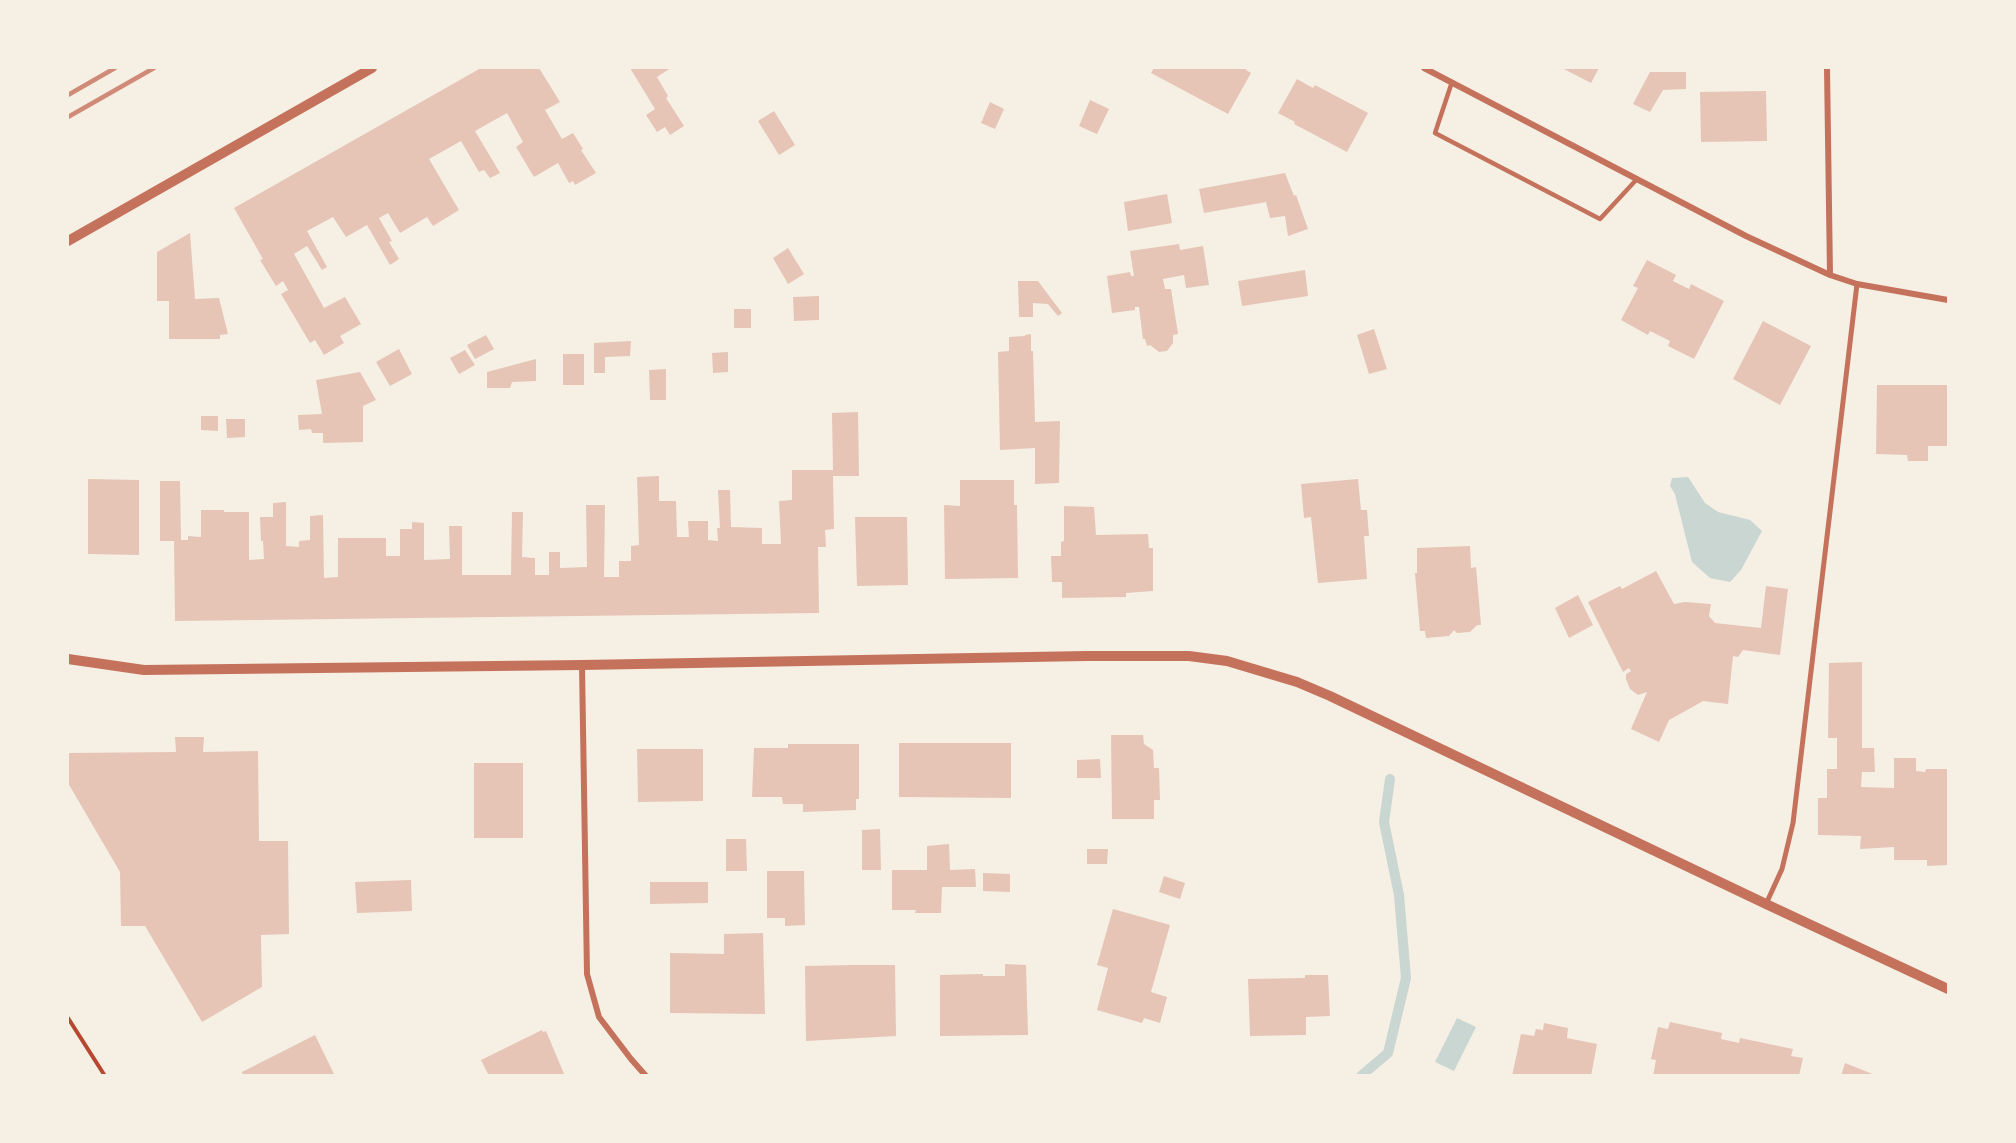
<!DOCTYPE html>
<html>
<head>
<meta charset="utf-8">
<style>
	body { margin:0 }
	#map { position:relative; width:2016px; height:1143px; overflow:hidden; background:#f6efe4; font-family:Inter,sans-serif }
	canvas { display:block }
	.frame { position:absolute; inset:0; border:69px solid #f6efe4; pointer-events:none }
</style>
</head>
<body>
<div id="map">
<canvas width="2016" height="1143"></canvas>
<div class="frame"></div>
</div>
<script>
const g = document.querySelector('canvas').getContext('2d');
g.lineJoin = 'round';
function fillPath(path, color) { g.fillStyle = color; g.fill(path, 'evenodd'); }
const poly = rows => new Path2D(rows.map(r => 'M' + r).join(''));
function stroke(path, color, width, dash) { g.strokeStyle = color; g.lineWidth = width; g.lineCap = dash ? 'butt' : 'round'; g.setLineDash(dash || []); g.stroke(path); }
fillPath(poly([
	[1688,477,1705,503,1718,512,1750,520,1762,531,1741,570,1730,582,1710,578,1692,562,1675,494,1670,486,1672,478],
	[1457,1018,1476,1027,1454,1071,1435,1062]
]), '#c9d6d2');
stroke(poly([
	[1361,1076,1388,1053,1406,978,1399,895,1384,822,1390,779]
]), '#c9d6d2', 10);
fillPath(poly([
	[481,68,539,68,560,102,545,110,562,139,573,133,583,149,581,150,596,173,575,185,573,181,569,183,558,163,534,177,516,147,523,142,507,113,475,131,500,173,490,178,484,170,479,172,461,141,429,159,459,210,433,226,427,217,400,233,388,213,379,218,392,241,389,242,399,259,390,265,367,225,346,237,333,217,307,231,327,267,322,270,307,246,294,254,324,308,345,297,361,324,340,336,344,343,324,355,315,340,310,343,281,294,288,290,283,281,276,286,260,260,263,259,234,208],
	[630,68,671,68,657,77,668,96,666,98,684,126,670,135,665,127,657,132,646,115,655,109],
	[1154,68,1247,68,1246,70,1251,73,1228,114,1151,73],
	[1562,68,1599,68,1591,83],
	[1650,72,1686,72,1686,89,1663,90,1650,112,1633,104],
	[1297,79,1313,88,1315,85,1368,113,1347,152,1294,124,1295,122,1278,113],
	[1766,91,1767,141,1701,142,1700,92],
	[1090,100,1109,109,1097,134,1079,126],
	[990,102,1004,109,995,129,981,123],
	[774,111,795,145,779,155,758,121],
	[1285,173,1294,196,1296,195,1308,229,1288,236,1285,216,1270,218,1266,202,1204,213,1199,189],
	[1167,194,1172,223,1128,231,1124,202],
	[190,233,195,299,219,298,228,334,220,335,220,339,169,339,169,301,157,301,157,252],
	[1179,244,1180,250,1203,246,1209,285,1186,288,1184,275,1163,279,1165,289,1171,289,1178,334,1173,335,1173,343,1167,351,1159,352,1150,345,1147,346,1145,339,1143,339,1139,307,1135,307,1135,310,1112,313,1107,276,1130,272,1131,276,1134,276,1130,251],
	[788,248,804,274,788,284,773,258],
	[1647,260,1676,275,1673,281,1689,289,1691,284,1724,301,1694,359,1668,346,1670,341,1650,331,1648,335,1621,320,1638,288,1633,286],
	[1305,270,1308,296,1242,306,1238,281],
	[1018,281,1038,281,1062,313,1058,316,1048,304,1033,303,1033,317,1019,317],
	[819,296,819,320,794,321,793,297],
	[734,309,751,309,751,328,734,328],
	[1763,321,1811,346,1780,405,1733,379],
	[1374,329,1387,369,1369,374,1357,335],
	[1031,334,1031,351,1033,351,1035,422,1060,421,1059,483,1035,484,1035,448,1000,450,998,352,1009,351,1009,337,1025,336,1025,335],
	[486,335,494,349,475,359,467,345],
	[631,341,630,356,605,357,605,373,594,373,594,343],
	[399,349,412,374,390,386,376,362],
	[465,350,475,365,459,374,450,358],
	[728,352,728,372,713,373,712,353],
	[563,354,584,354,584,385,563,385],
	[536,359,536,381,512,382,510,388,487,388,487,372],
	[666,369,666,400,650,400,649,370],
	[360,372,376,400,363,406,363,442,323,443,323,433,312,433,311,429,299,430,298,415,322,414,316,380],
	[1877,385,1948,385,1948,446,1928,446,1928,461,1908,461,1907,455,1876,454],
	[858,412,859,476,833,476,834,529,825,530,826,547,818,547,819,613,175,621,174,541,160,541,160,481,180,481,181,540,188,540,188,536,201,537,201,510,224,510,224,512,249,512,249,560,264,559,263,541,261,541,260,517,273,517,273,503,286,502,286,546,299,547,299,541,310,540,310,516,323,515,324,578,338,577,338,538,386,538,386,556,400,556,400,529,412,529,412,522,424,523,424,560,450,559,449,526,462,526,462,575,511,575,512,512,523,512,522,557,535,558,535,575,549,575,549,552,560,552,560,568,587,567,586,505,605,505,604,577,619,577,619,561,631,561,631,546,639,545,637,477,659,476,659,501,676,501,677,537,689,537,688,521,708,521,708,540,718,541,717,528,720,528,718,490,730,490,731,527,762,528,762,544,781,544,779,501,792,500,792,470,833,470,832,413],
	[201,416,218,416,218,431,201,430],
	[226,419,245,419,245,437,227,438],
	[88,479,139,480,139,555,88,554],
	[1358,479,1361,510,1367,510,1369,536,1364,536,1367,579,1318,583,1311,517,1304,518,1301,484],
	[960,480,1014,480,1014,505,1017,505,1018,578,945,579,944,505,960,506],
	[1064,506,1094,507,1096,535,1148,534,1149,548,1153,548,1153,591,1126,593,1126,597,1062,598,1062,582,1052,582,1051,556,1061,556,1061,542,1064,541],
	[855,517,907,517,908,585,857,586],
	[1470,546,1471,568,1476,567,1481,625,1477,625,1470,632,1457,633,1454,630,1449,636,1426,638,1425,631,1420,631,1415,573,1417,573,1417,548],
	[1656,571,1674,604,1685,602,1711,604,1709,616,1715,623,1761,628,1766,586,1788,589,1780,655,1743,650,1738,657,1733,656,1728,704,1703,701,1689,709,1669,720,1659,742,1631,729,1647,692,1638,695,1630,689,1626,679,1626,674,1631,671,1629,668,1623,672,1588,602,1620,586,1622,589],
	[1578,595,1593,625,1569,638,1555,608],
	[1862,662,1862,748,1874,748,1875,772,1862,772,1861,787,1894,788,1894,758,1916,758,1916,771,1925,772,1926,769,1948,769,1948,865,1927,866,1927,860,1894,860,1894,847,1860,849,1861,836,1818,835,1818,798,1827,798,1827,769,1837,769,1837,738,1828,738,1829,663],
	[1111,735,1143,735,1144,744,1153,750,1154,768,1159,768,1160,800,1154,800,1154,819,1112,819],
	[175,737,204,737,203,752,258,751,259,841,288,841,289,934,261,935,262,987,202,1022,145,926,121,926,120,872,68,783,68,753,176,752],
	[899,743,1011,743,1011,798,899,797],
	[788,744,859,744,859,799,856,799,856,810,803,812,803,804,783,804,782,797,752,797,754,748,788,748],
	[637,749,703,749,703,801,638,802],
	[1100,759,1101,778,1077,778,1077,760],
	[474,763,523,763,523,838,474,838],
	[880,829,881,870,862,870,862,830],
	[726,839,746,839,747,871,726,871],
	[949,844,950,870,975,869,976,887,942,887,941,913,915,913,916,910,892,910,892,870,927,870,927,846],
	[1087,849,1108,849,1107,864,1087,864],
	[767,871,804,871,805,925,785,926,785,918,767,918],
	[983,873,1010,874,1010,892,983,891],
	[1164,876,1185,883,1180,899,1159,892],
	[411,880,412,911,357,913,355,882],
	[650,882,708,882,708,903,650,904],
	[1113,909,1170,925,1151,992,1167,997,1160,1023,1144,1018,1142,1023,1097,1010,1108,968,1097,965],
	[763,933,765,1014,670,1013,670,953,724,954,724,934],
	[1005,964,1026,965,1028,1035,940,1036,940,975,983,974,983,976,1005,976],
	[853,965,895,965,896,1036,806,1041,805,966],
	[1305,975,1328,975,1330,1016,1306,1017,1306,1035,1250,1036,1248,979,1305,978],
	[1670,1022,1722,1033,1721,1039,1739,1043,1740,1038,1793,1049,1791,1056,1803,1058,1799,1076,1653,1076,1656,1060,1651,1059,1658,1027,1668,1029],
	[1544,1023,1568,1028,1567,1038,1597,1044,1591,1076,1512,1076,1521,1034,1534,1036,1536,1029,1543,1030],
	[542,1030,543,1032,546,1031,565,1076,489,1076,481,1060],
	[315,1035,335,1076,243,1076,242,1072],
	[1845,1063,1875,1075,1875,1076,1841,1076]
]), '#e6c5b7');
stroke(poly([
	[68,1018,105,1076]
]), '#b5482f', 4);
stroke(poly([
	[1452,82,1435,133,1600,219,1637,179]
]), '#c5725c', 4.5);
stroke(poly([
	[1766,904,1782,869,1793,823,1857,284]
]), '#c5725c', 5);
stroke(poly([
	[1424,68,1746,236,1830,275,1857,284,1948,300],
	[1827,68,1830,275],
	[582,665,587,974,599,1017,631,1059,646,1076]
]), '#c5725c', 6);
stroke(poly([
	[68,241,372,68],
	[68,659,144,670,582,665,1086,656,1189,656,1227,661,1297,682,1330,696,1766,904,1948,989]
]), '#c5725c', 10);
stroke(poly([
	[68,95,115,68],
	[68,117,154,68]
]), '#cf8b77', 4.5);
</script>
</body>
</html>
